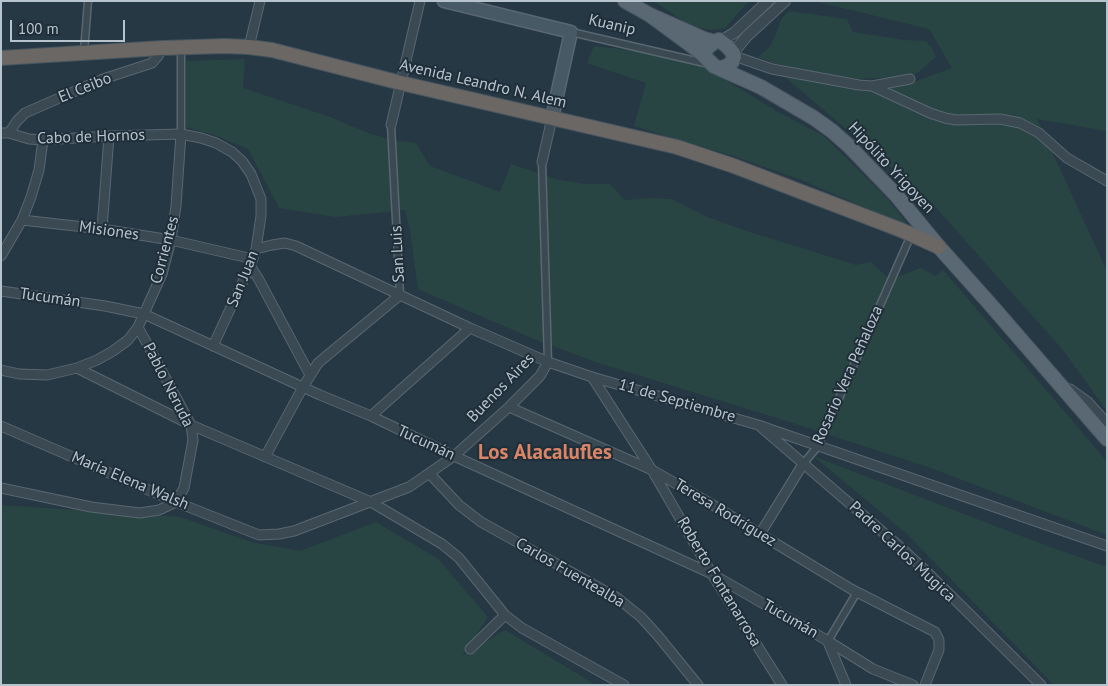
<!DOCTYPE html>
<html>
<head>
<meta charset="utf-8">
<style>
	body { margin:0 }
	#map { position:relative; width:1108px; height:686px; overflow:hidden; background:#263844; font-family:"PT Sans",sans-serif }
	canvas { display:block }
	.frame { position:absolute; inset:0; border:2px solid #b8c4cd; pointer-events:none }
	.scale { position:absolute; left:10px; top:20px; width:115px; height:22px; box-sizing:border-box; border:2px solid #b8c4cd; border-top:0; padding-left:6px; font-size:15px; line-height:18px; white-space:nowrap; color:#b8c4cd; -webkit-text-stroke:4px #1f2e39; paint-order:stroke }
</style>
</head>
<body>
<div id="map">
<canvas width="1108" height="686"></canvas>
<div class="frame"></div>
<div class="scale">100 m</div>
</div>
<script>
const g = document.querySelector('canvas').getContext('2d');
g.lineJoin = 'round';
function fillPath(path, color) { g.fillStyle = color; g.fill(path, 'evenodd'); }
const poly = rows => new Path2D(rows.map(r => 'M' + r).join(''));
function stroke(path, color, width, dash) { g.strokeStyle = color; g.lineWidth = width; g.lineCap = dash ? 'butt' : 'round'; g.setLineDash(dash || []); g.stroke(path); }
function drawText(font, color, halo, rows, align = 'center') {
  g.font = font + ' "PT Sans",sans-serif'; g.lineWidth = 4; g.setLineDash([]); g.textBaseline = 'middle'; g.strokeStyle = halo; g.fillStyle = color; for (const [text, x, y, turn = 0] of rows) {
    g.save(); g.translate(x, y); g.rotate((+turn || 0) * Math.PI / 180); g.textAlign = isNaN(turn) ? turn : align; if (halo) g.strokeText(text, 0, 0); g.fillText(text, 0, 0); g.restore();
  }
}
fillPath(poly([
	[654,1,749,1,725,28,710,30,690,26],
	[814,1,1107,1,1107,131,1037,119,1107,271,1107,411,1063,350,929,200,785,77,911,83,952,68,929,29],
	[789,11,847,19,853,32,904,40,926,41,932,48,936,57,916,74,902,77,857,79,800,69,773,63,758,57,771,45,782,18],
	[594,46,672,55,693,60,778,112,824,136,885,196,910,227,799,179,739,158,634,126,646,83,587,63],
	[245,59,243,88,330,117,368,133,392,140,416,143,430,166,500,192,511,164,558,180,586,184,610,184,625,200,651,198,671,199,707,217,744,230,856,265,871,262,890,280,920,268,936,276,943,270,1065,412,1107,462,1107,535,928,467,796,424,596,362,534,339,418,289,410,230,405,210,336,217,279,208,248,149,217,136,186,127,186,61],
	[813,456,1042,544,1107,567,1107,685,1054,685,906,533],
	[1,505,180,517,251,542,300,551,376,522,438,559,488,617,462,656,505,630,596,685,1,685]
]), '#284543');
const pedestrian = poly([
	[571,32,709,64],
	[181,48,181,134],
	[84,52,88,1],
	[391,125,400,295],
	[542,162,548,362],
	[803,464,818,446,911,235],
	[828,641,857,592]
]);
const minor = poly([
	[249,47,260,1],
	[734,56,772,69,859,85,872,86,910,79],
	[872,86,930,113,945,118,956,120,1000,119,1020,123,1039,133,1067,158,1107,181],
	[391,125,420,1],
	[1,133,9,133,29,139,43,140,109,136,181,134,201,138,216,143,232,152,242,161,251,174,261,199,261,216,256,249,250,266,213,346],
	[9,133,17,121,25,113,103,79,152,63,158,56,162,48],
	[542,162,552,118],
	[22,220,102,229,171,240,253,259],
	[102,229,109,136],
	[256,249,272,245,285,243,296,246,470,328,548,362,592,377,758,425,1107,546],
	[1,256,22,220,31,197,39,170,43,140],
	[250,266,258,278,310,375],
	[1,291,105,306,144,314,320,395,371,416,454,456,712,574,828,641,873,669,913,685],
	[77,368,191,425,371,502,442,544,459,558,505,615,522,628,624,685],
	[1,370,19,374,47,375,77,368,97,360,113,351,128,340,138,327,162,274,171,240,176,206,181,134],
	[592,377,652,470,712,574,782,685],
	[1070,389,1088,402,1107,423],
	[509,407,652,470,713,505,760,534,851,589,935,632,939,640,939,650,925,685],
	[371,416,470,328],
	[1,426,176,502,259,535,279,534,294,531,409,487,454,456,509,407,540,376,548,362],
	[762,428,899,546,923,568,1041,685],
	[265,457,303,387,318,363,400,295],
	[430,474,459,505,481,522,616,597,641,617,659,637,698,685],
	[1,488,91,507,140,513,159,510,176,502,184,488,193,440,191,425,138,327],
	[760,534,803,464],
	[828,642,846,685],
	[470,649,505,615]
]);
const tertiary = poly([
	[719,40,724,39,734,33,768,1],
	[733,53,747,36,785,1]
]);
const secondary = poly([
	[444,1,571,32,552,118]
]);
const primary = poly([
	[625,1,650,15,704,39,714,42],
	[650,15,699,51,714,66,761,87,814,118,832,131,849,146,896,195,939,247,990,304,1107,439],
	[708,47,714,42,719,40,727,46,733,53,734,56,732,62,729,65,722,68]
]);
const trunk = poly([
	[1,58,162,48,224,46,249,47,272,50,401,83,677,147,734,166,901,230,939,247]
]);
stroke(pedestrian, '#596771', 9);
stroke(minor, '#596771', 11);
stroke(tertiary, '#596771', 12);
stroke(secondary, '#596771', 15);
stroke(primary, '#475560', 16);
stroke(trunk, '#45545e', 16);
stroke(pedestrian, '#3b4953', 6);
stroke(minor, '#3b4953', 9);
stroke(tertiary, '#3b4953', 10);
stroke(secondary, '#485966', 12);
stroke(primary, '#596873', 14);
stroke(trunk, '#6a6765', 14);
drawText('16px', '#b8c4cd', '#1f2e39', [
	["Kuanip",612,25,13],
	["Avenida Leandro N. Alem",483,84,13],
	["El Ceibo",85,88,-22],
	["Cabo de Hornos",91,137,-2],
	["Hipólito Yrigoyen",891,168,47],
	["Misiones",109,231,8],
	["Corrientes",165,250,-75],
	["San Luis",398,254,-93],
	["San Juan",243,279,-68],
	["Tucumán",50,298,8],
	["Rosario Vera Peñaloza",848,375,-66],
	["Pablo Neruda",168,385,63],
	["Buenos Aires",501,388,-46],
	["11 de Septiembre",677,401,16],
	["Tucumán",426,443,25],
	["María Elena Walsh",130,481,23],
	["Teresa Rodríguez",725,513,31],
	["Padre Carlos Mugica",902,552,43],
	["Carlos Fuentealba",570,573,30],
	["Roberto Fontanarrosa",719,582,59],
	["Tucumán",790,619,30]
]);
drawText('bold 21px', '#da8566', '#1f2e39', [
	["Los Alacalufles",545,453]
]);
</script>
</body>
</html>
